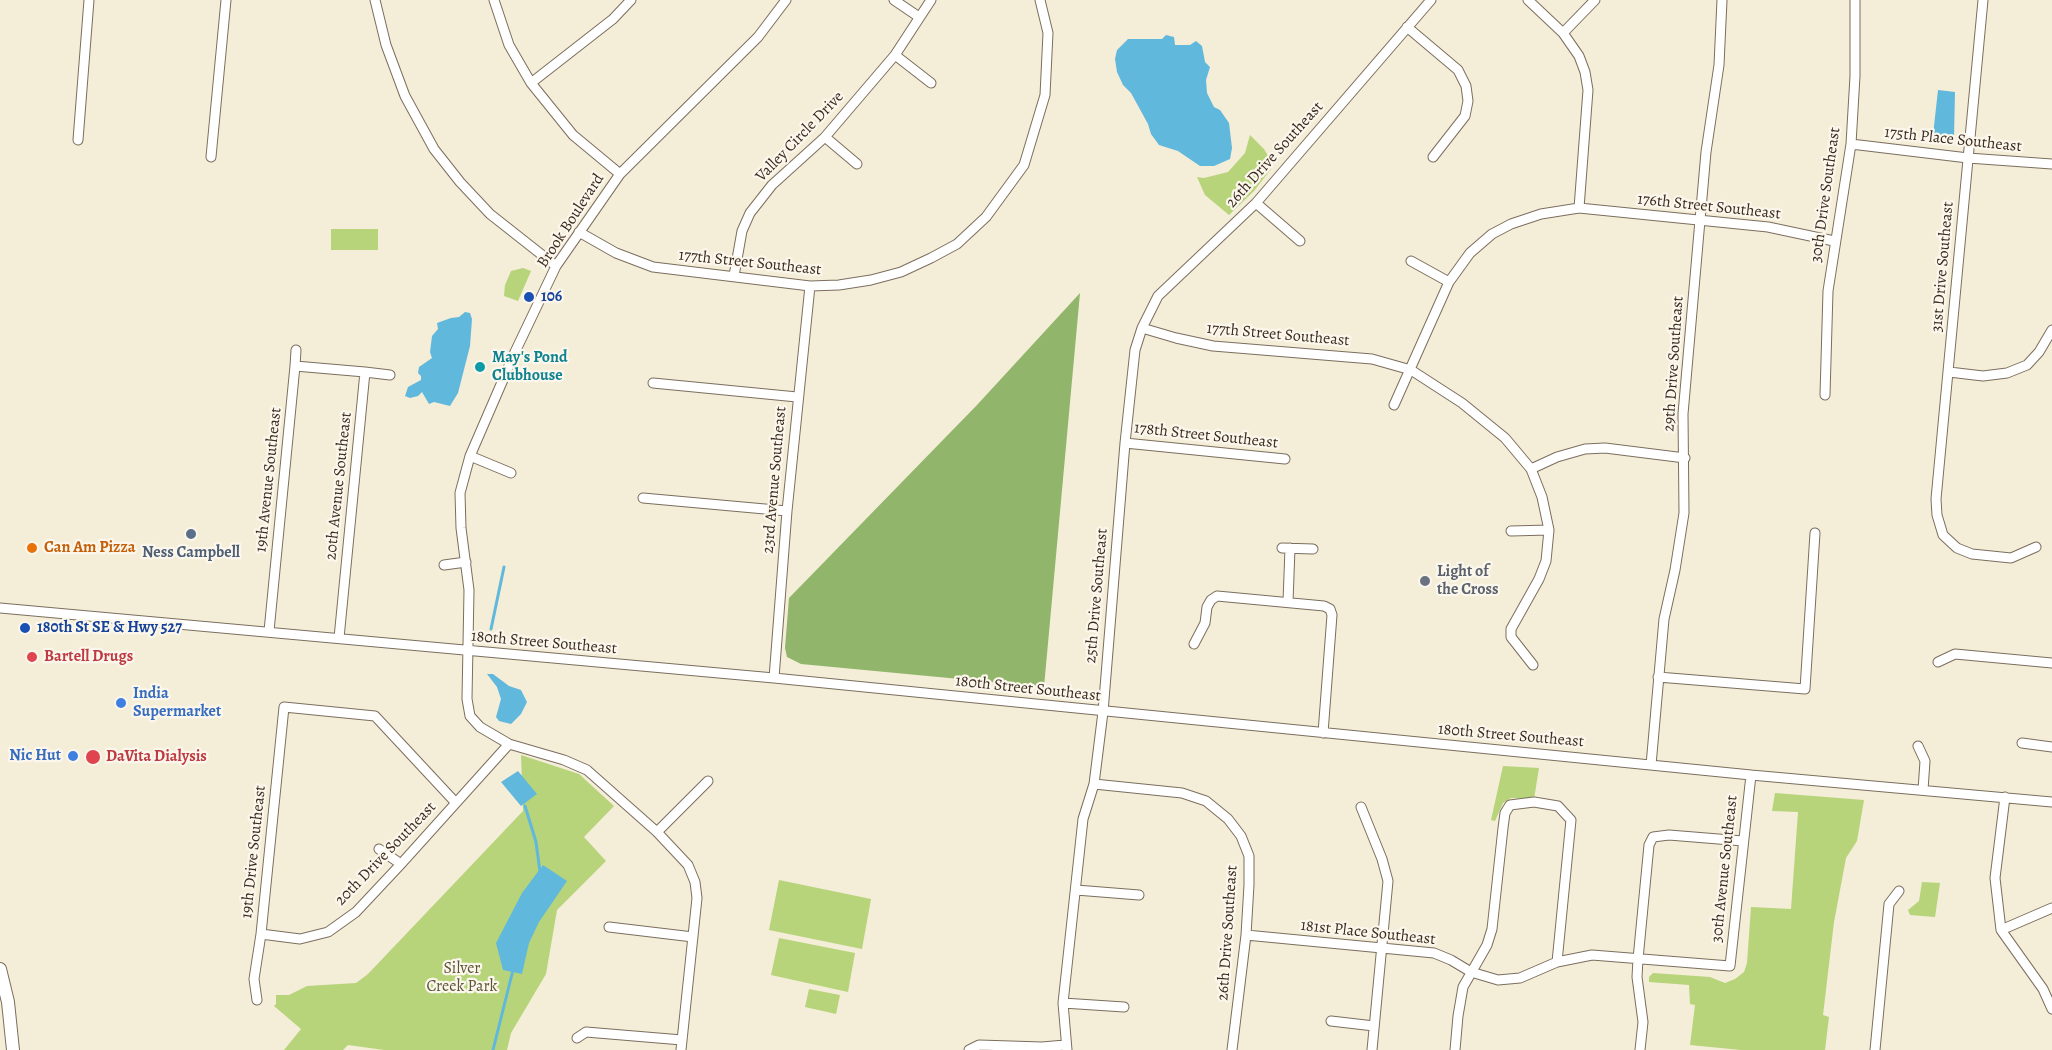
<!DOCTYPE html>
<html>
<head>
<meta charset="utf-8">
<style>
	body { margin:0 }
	canvas { display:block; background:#f4edd7 }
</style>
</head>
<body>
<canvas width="2052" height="1050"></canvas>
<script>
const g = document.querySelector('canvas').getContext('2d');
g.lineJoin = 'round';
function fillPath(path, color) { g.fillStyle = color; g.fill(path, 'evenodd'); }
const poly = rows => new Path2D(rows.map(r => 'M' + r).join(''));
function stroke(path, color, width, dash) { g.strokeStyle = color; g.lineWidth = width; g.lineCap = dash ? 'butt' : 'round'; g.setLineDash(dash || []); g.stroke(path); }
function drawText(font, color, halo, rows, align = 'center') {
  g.font = font + ' Alegreya,serif'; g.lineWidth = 4.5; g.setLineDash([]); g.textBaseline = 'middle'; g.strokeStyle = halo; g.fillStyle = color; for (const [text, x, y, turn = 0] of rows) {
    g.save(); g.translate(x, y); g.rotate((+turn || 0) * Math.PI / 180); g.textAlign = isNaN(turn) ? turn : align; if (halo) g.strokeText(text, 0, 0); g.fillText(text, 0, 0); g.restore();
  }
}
fillPath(poly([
	[1250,135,1264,149,1270,159,1271,169,1254,191,1229,215,1205,195,1197,177,1204,178,1228,172,1245,153],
	[331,229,378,229,378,250,331,250],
	[523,268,531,271,518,301,504,296,505,285,511,271],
	[521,755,579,774,614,806,584,837,606,861,557,910,546,974,511,1033,507,1050,384,1050,348,1045,343,1050,284,1050,301,1029,274,1006,276,1004,276,995,289,995,307,986,356,983,368,974,523,811],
	[1503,766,1539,768,1534,799,1511,798,1503,803,1495,821,1491,820],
	[1775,793,1864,800,1857,841,1846,858,1834,922,1823,1015,1829,1017,1825,1050,1741,1050,1690,1045,1695,1005,1690,1004,1689,985,1649,982,1649,977,1653,973,1710,977,1725,983,1735,979,1744,972,1747,963,1751,907,1791,909,1798,812,1772,811],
	[779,880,871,899,862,949,769,930],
	[1922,882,1940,883,1935,917,1910,915,1908,910,1919,901],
	[779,938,855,953,848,992,771,975],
	[809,989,840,995,836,1014,805,1007]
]), '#b7d47b');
fillPath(poly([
	[1080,293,1044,687,801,664,787,657,785,648,789,598,977,405]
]), '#91b66b');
fillPath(poly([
	[1166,35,1174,37,1175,45,1190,45,1196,41,1202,46,1205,62,1210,67,1206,80,1207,93,1214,107,1220,110,1229,123,1232,148,1230,159,1214,166,1200,166,1178,151,1159,145,1151,134,1148,124,1131,93,1123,85,1117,72,1115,59,1117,50,1128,39,1162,39],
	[1938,90,1955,92,1954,138,1933,135],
	[465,312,470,313,472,319,470,346,458,393,450,406,434,402,429,404,422,392,418,396,410,398,405,396,408,387,421,380,421,376,418,373,419,367,432,358,430,352,432,336,438,329,437,323,451,318,459,317],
	[487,674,493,674,509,686,521,690,527,702,521,714,511,724,499,721,496,717,501,699,497,687],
	[518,771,537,794,521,806,501,782],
	[543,865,567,881,539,922,529,943,522,974,503,970,496,943,522,893]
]), '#60b8dd');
stroke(poly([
	[491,629,504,567],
	[525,806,536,842,540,872],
	[493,1050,513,970]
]), '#60b8dd', 3);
const minor = poly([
	[375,0,386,45,405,96,434,149,460,182,490,214,556,266],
	[494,0,509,45,531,83,573,135,620,174],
	[894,0,919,17],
	[1528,0,1563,33,1579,56,1585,72,1588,90,1579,208],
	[1983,0,1936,499,1937,515,1943,535,1957,548,1972,554,2011,558,2036,547],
	[1407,27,1458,70,1466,86,1468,101,1465,116,1433,157],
	[1563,33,1595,0],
	[895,55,931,83],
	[531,83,613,19,631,0],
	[825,137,857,164],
	[78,140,89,0],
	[1851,144,1968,158,2052,164],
	[211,157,226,0],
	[1256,203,1300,241],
	[579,232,616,253,653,267,810,286,839,285,871,280,901,272,931,258,957,244,986,217,1024,165,1045,95,1048,33,1040,0],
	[1411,261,1449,282],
	[734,276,742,231,750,213,772,185,825,137,895,55,931,0],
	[1142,328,1176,338,1213,346,1372,359,1411,370,1462,403,1505,438,1531,469,1542,497,1549,530,1546,561,1539,579,1511,629,1511,637,1533,665],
	[295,366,296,350],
	[365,372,390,375],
	[1949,372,1983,376,2007,373,2027,365,2039,352,2052,330],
	[653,383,797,397],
	[1825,395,1828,291,1851,144,1855,76,1855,0],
	[1394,405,1449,282,1470,253,1492,234,1511,224,1541,214,1579,208,1768,227,1834,241],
	[1125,443,1285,459],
	[470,456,511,473],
	[1531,469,1557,457,1585,449,1605,448,1685,458],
	[643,498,787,511],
	[1511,531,1549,530],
	[1282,548,1313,549],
	[444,565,466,562],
	[1288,602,1290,548],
	[0,608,774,678,1751,775,2052,802],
	[269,631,295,366,365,372,339,638],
	[1194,644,1205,623,1207,607,1211,600,1217,596,1324,606,1330,609,1332,615,1323,733],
	[1938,662,1955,654,2052,663],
	[1658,677,1805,689,1815,533],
	[774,678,787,511,810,286],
	[2022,743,2052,747],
	[1918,746,1925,761,1923,790],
	[1651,765,1664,619,1675,570,1684,513,1683,414,1706,152,1719,65,1722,0],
	[1094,784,1182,793,1206,801,1228,819,1241,836,1249,856,1249,885,1246,935,1232,1050],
	[2005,797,1995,878,2001,930,2043,989,2052,1009],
	[1361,807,1382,859,1388,881,1372,1050],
	[657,832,708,781],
	[379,849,401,864],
	[1076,890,1139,895],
	[609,927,693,937],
	[2001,930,2052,908],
	[261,934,300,939,328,932,356,912,401,864,509,744],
	[1246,935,1434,953,1451,960,1471,972,1498,980,1520,978,1557,962,1592,955,1730,966,1751,775],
	[257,1000,254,979,261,934,284,707,375,716,456,803],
	[1063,1003,1124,1007],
	[1331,1021,1374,1026],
	[577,1038,586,1032,682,1040],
	[681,1050,697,898,695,882,688,865,657,832,587,770,564,760,509,744,480,727,470,716,467,699,469,590,461,528,460,493,470,456,515,352,556,266,620,174,758,37,786,0],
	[969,1050,979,1045,1042,1047,1065,1045],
	[1067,1050,1063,1003,1083,819,1094,784,1103,712,1125,443,1135,350,1142,328,1158,296,1256,203,1431,0],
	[1455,1050,1458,1016,1463,987,1487,945,1492,929,1503,828,1505,813,1510,805,1534,802,1558,806,1571,820,1557,962],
	[1640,1050,1643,1022,1637,977,1638,959,1649,845,1653,837,1669,835,1743,841],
	[1875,1050,1889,904,1899,891]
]);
const major = poly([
	[0,969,8,1002,13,1050]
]);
stroke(minor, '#7c6e5f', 11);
stroke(major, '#7c6e5f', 14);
stroke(minor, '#fff', 9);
stroke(major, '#fff', 12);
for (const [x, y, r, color] of [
	[529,297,6,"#1a4fb4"],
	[480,367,6,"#0f9aa8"],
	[191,534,6,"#5c6f8a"],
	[32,548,6,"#e8710a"],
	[1425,581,6,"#6b7280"],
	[25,628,6,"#1a4fb4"],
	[32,657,6,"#e0444e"],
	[121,703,6,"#3f7fe0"],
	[73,756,6,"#3f7fe0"],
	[93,757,8,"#e0444e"]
]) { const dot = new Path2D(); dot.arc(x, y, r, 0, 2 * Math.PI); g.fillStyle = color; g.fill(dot); stroke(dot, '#fbf7ec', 2); }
drawText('16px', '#3b2a1e', '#fbf7ec', [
	["Valley Circle Drive",800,137,-46],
	["175th Place Southeast",1953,140,6],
	["26th Drive Southeast",1275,155,-48],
	["30th Drive Southeast",1826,195,-82],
	["176th Street Southeast",1709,207,6],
	["Brook Boulevard",571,221,-57],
	["177th Street Southeast",750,263,6],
	["31st Drive Southeast",1943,267,-85],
	["177th Street Southeast",1278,335,5],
	["29th Drive Southeast",1674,364,-86],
	["178th Street Southeast",1206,436,6],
	["19th Avenue Southeast",269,480,-84],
	["23rd Avenue Southeast",775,480,-85],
	["20th Avenue Southeast",339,486,-84],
	["25th Drive Southeast",1097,596,-85],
	["180th Street Southeast",544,643,5],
	["180th Street Southeast",1028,689,6],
	["180th Street Southeast",1511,736,5],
	["19th Drive Southeast",254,852,-84],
	["20th Drive Southeast",386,854,-46],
	["30th Avenue Southeast",1725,869,-84],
	["26th Drive Southeast",1228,933,-86],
	["181st Place Southeast",1368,933,6]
]);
drawText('bold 16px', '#164399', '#fbf7ec', [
	["106",541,297],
	["180th St SE & Hwy 527",37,628]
], 'left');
drawText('bold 16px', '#0d838f', '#fbf7ec', [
	["May's Pond",492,358],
	["Clubhouse",492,376]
], 'left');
drawText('bold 16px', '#c56008', '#fbf7ec', [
	["Can Am Pizza",44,548]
], 'left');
drawText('bold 16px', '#4e5e75', '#fbf7ec', [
	["Ness Campbell",191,553]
]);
drawText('bold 16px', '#5b616d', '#fbf7ec', [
	["Light of",1437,572],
	["the Cross",1437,590]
], 'left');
drawText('bold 16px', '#be3a42', '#fbf7ec', [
	["Bartell Drugs",44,657],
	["DaVita Dialysis",106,757]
], 'left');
drawText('bold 16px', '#366cbe', '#fbf7ec', [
	["India",133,694],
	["Supermarket",133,712],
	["Nic Hut",61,756,"right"]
], 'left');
drawText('16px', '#5a5435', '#fbf7ec', [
	["Silver",462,969],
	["Creek Park",462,987]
]);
</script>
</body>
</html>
